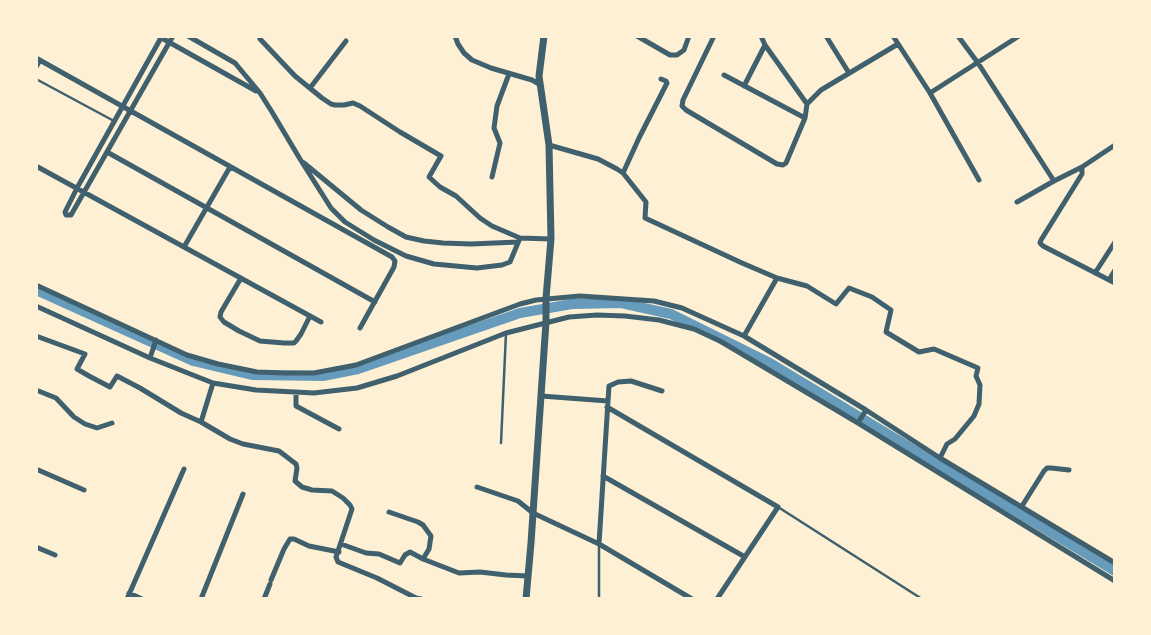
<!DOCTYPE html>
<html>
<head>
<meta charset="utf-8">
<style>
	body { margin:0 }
	#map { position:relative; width:1151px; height:635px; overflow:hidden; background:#fdf0d5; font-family:"Exo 2",sans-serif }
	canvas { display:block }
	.frame { position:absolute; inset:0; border:38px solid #fdf0d5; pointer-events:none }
</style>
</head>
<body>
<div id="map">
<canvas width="1151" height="635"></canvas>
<div class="frame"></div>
</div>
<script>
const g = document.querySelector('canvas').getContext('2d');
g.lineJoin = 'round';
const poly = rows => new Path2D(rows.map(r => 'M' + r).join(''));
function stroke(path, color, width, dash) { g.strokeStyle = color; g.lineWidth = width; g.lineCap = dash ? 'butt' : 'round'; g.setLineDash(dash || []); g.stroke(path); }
stroke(poly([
	[36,290,193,361,252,375,323,376,358,369,520,313,572,304,621,303,671,314,770,363,1115,571]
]), '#669bbc', 10);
stroke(poly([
	[36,79,114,121],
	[501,443,506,333],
	[778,507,922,599],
	[599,599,599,545]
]), '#3f606c', 2.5);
stroke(poly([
	[158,36,256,91],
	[162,36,77,188,65,212,66,215,71,215,173,36],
	[188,36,235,63,260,93,272,112,300,159,331,208,345,222,374,240,406,256,434,264,477,268,502,265,510,262,520,238],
	[259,36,260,39,295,76,322,98,331,104,335,105,344,105,353,103,360,106,400,132,441,156,429,177,440,187,456,196,480,218,492,226,520,238,551,239],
	[455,36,458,44,464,53,472,60,491,68,532,80,539,84],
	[637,36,670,55,677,55,684,50,689,36],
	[714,36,683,100,682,106,686,110,777,164,783,165,786,163,805,118,807,104,821,90,898,44],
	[761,36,765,45,807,104],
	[826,36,849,73],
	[893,36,930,93,979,180],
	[958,36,978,63,1054,181],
	[36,58,392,257,395,261,394,267,360,328],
	[36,67,40,60],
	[724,75,805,118],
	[744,86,765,45],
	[310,88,346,41],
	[930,93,1019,36],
	[549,145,598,159,617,169,623,173,646,202,645,218,742,263,777,278,744,336],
	[107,152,375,302],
	[304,163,361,210,388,227,406,237,424,241,443,243,471,244,518,242],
	[36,166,321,322],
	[1082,167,1082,174,1041,240,1040,243,1043,246,1115,283],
	[623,173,639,138,667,83,666,81,661,79],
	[492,177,500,143,494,128,497,106,509,74],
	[1017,202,1054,181,1082,167,1115,145],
	[184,247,230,167],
	[1095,273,1115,242],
	[241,278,221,312,220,317,224,322,239,331,260,341,284,343,294,343,296,341,301,334,310,316],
	[777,278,807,286,836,304,849,288,872,297,891,310,886,332,919,352,934,349,978,368,976,376,980,385,979,404,974,416,955,439,947,444,940,458],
	[1109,280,1115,270],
	[36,285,187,355,218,364,257,372,285,373,314,373,356,365,520,304,536,300,580,296,654,301,682,308,744,336,866,410,940,458,1115,563],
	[36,306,150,358,213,383,256,390,314,393,357,388,397,376,506,333,569,317,597,315,625,316,659,320,694,329,720,341,858,423,1115,581],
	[36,336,85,354,77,369,89,376,110,387,117,376,140,388,181,413,201,422],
	[150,358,156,340],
	[213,383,201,422,230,439,243,444,279,451,296,464,297,468,295,481,302,487,312,490,332,491,343,498,350,505,352,509,336,557,338,562,377,578,416,598,421,599],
	[36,390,56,398,74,417,85,424,97,428,112,423],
	[296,392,296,406,339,429],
	[541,396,608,401],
	[607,407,778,507,717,599],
	[858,423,866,410],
	[36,469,84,490],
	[603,476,745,557],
	[477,487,518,501,533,513,599,544,692,599],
	[1022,506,1044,471,1047,468,1051,468,1069,470],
	[389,512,418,522,423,525,431,536,429,549,423,559],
	[341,544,366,553,379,554,400,563,405,555,410,552,423,559,459,573,480,572,506,575,528,576],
	[599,544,608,401,609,386,618,382,631,381,662,391],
	[36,547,55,555],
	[271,580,284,549,290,539,294,539,309,546,339,552],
	[129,593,142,599],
	[127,599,184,469],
	[201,599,243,494],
	[264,599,270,584]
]), '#3f606c', 5);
stroke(poly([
	[526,599,531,543,546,322,546,298,551,239,549,145,539,76,544,36]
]), '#3f606c', 7);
</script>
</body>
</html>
